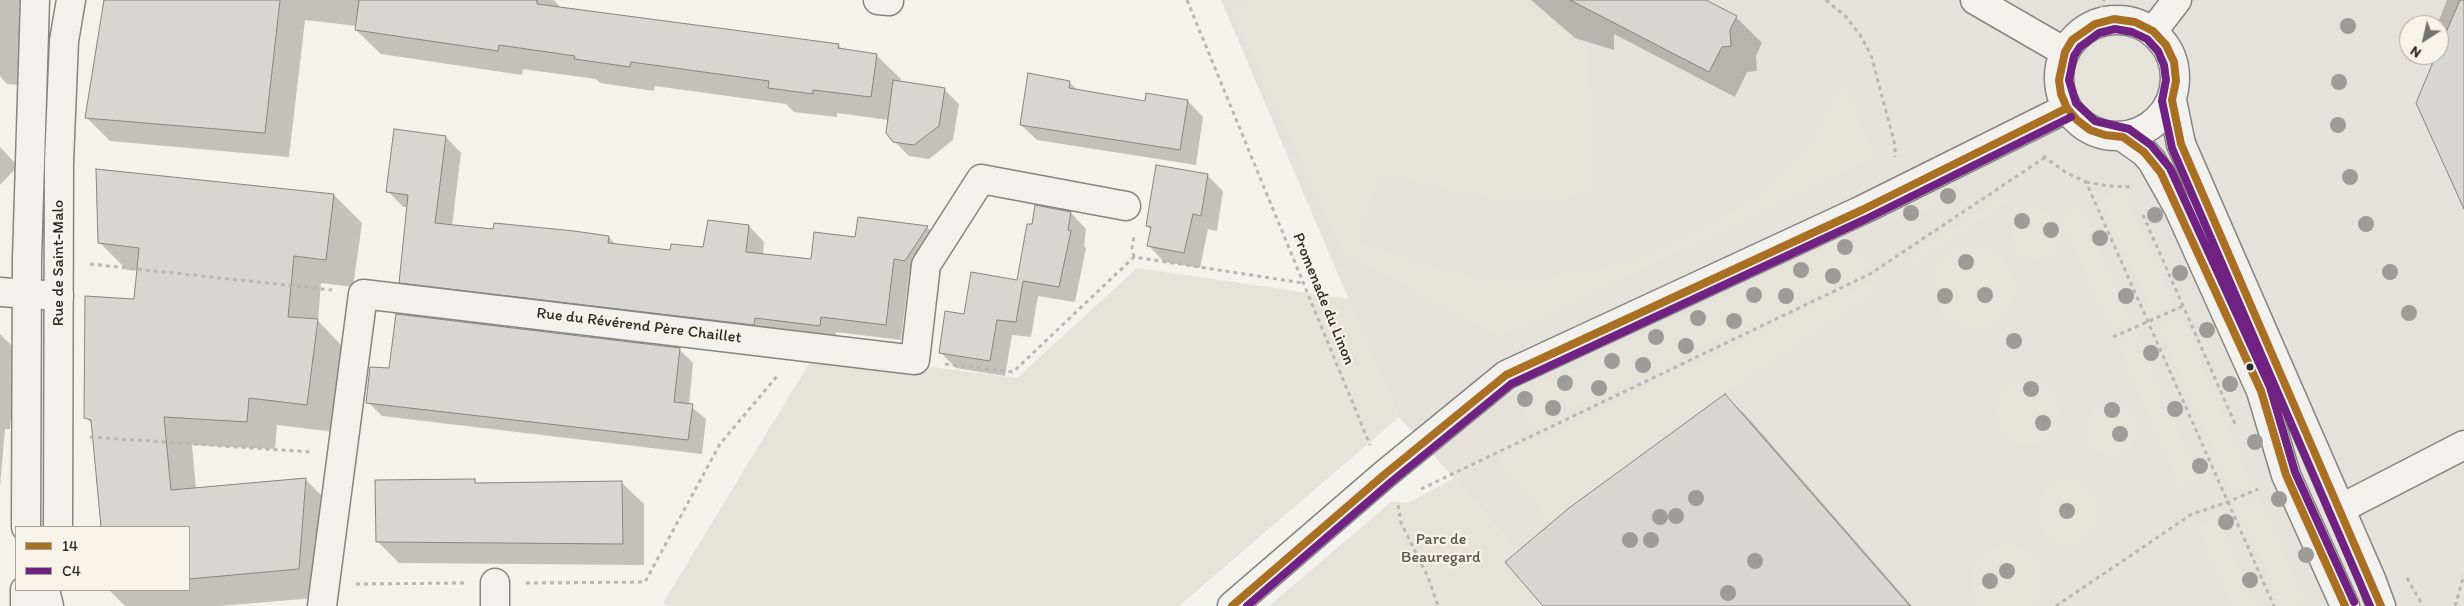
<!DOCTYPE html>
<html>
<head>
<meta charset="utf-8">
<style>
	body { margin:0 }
	#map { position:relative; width:2464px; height:606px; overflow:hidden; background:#f4f2ec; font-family:Itim,sans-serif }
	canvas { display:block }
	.legend { position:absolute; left:15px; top:526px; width:175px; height:65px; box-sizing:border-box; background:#f7f3e8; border:1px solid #a5a39c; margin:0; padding:6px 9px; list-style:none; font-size:15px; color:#2b2b2b }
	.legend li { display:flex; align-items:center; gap:10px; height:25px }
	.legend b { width:25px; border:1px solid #a5a39c }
	.north { position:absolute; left:2399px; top:15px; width:50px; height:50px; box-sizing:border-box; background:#f7f3e8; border:1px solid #a5a39c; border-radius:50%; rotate:215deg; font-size:14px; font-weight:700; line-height:20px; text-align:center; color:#2b2b2b }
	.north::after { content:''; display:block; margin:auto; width:18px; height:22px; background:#71716f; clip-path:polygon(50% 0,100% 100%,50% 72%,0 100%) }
</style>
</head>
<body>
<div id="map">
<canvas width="2464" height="606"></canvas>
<ul class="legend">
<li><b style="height:6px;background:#a96f23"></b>14</li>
<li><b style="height:6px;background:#6f2282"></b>C4</li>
</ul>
<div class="north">N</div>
</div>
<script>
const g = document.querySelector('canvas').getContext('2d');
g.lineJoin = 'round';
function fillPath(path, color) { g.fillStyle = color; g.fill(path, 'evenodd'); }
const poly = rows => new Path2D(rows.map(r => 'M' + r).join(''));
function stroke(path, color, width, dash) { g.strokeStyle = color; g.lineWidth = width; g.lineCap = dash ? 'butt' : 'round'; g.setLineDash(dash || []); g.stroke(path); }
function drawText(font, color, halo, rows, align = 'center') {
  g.font = font + ' Itim,sans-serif'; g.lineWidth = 4.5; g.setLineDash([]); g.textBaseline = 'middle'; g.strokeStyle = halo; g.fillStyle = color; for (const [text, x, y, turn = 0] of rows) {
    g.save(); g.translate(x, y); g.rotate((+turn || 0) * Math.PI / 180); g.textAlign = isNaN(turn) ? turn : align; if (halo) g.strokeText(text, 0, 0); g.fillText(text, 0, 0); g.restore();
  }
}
fillPath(poly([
	[1221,0,2464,0,2464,606,1564,606,1454,478,1399,417],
	[2409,25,2439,25,2439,55,2409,55]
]), '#e5e2db');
fillPath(poly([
	[1254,0,1529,0,1558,17,1589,24,1593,193,1530,205,1459,194,1381,173,1358,240,1426,265,1491,279,1551,276,1628,263,1690,235,1751,199,1805,152,1843,79,1877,157,1500,338,1341,252,1232,13],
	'2078 80a41 41 0 1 1 82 0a41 41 0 1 1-82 0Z',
	[1951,186,1957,198,1901,225,1896,223,1892,215],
	[2125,191,2175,302,2151,312,2099,197],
	[2009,192,2012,200,1910,267,1906,259],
	[2081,206,2132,321,2110,330,2059,217],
	'2010 235a26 26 0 1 1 52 0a26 26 0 1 1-52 0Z',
	[1851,235,1868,269,1530,429,1514,395],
	'1932 287a42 42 0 1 1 84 0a42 42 0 1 1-84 0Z',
	[1137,268,1349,299,1399,417,1179,606,666,606,663,603,816,352,1017,378],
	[1873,280,1877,290,1725,394,1551,523,1496,459],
	[2182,316,2253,483,2231,493,2158,327],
	[2137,335,2200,479,2179,488,2117,345],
	'1995 413a33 33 0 1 1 66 0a33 33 0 1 1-66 0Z',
	'2084 429a27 27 0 1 1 54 0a27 27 0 1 1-54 0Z',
	[1454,478,1564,606,1269,606,1392,501,1408,503],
	'2035 512a32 32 0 1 1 64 0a32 32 0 1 1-64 0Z',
	[2260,496,2306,601,2294,606,2281,606,2237,507],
	[2217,516,2257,606,2231,606,2196,527],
	[2003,544,2022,547,2039,562,2044,574,2044,588,2035,606,1978,606,1974,599,1969,582,1973,563,1986,550]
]), '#e6e3da');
fillPath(poly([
	[0,0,37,0,32,86,7,84,0,76],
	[105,0,554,0,562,9,838,45,843,50,876,55,901,79,900,82,944,89,959,104,953,140,929,159,909,156,894,141,889,120,837,113,837,117,794,112,786,104,655,86,654,91,600,83,596,79,523,69,522,75,381,54,356,30,357,26,305,20,289,157,110,141,86,117],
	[1531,0,1703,0,1736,17,1762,43,1756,56,1757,71,1747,72,1735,97,1614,34,1614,50,1575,38],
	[2447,0,2464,0,2464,206,2438,55,2442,46,2439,40,2439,25,2437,25],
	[1069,82,1079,91,1146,103,1188,101,1203,117,1196,165,1037,140,1021,125],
	[446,137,461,153,452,226,609,237,616,245,671,252,704,248,709,221,749,226,764,242,763,255,812,260,856,239,927,227,942,242,921,275,909,274,901,340,836,332,835,341,416,298,401,282,408,207,403,207,388,191],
	[0,147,18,166,0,185],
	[1207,175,1223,191,1217,231,1208,229,1200,268,1164,262,1149,246,1151,230,1147,226],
	[334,195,362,223,353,287,321,283,318,321,345,349,335,432,277,425,275,449,192,445,196,489,305,479,333,507,327,597,219,606,125,606,109,590,189,590,189,527,102,527,92,424,86,417,135,301,138,271,127,270,99,242],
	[1071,213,1086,229,1084,246,1086,248,1075,302,1038,296,1031,337,1012,335,1005,376,956,368,940,352,965,316,1018,281,1033,226],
	[0,334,16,350,10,429,5,429,0,487],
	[679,349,693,363,689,405,706,419,702,454,382,416,368,402,390,370],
	[1725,395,1751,421,1912,606,1545,606],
	[474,480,478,485,622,483,644,504,644,565,399,563,377,541]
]), '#0003');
const building = poly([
	[104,0,280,0,265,133,85,118,104,0],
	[359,0,537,0,537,4,839,44,838,48,877,54,871,97,813,90,813,94,768,88,769,81,631,62,630,67,574,59,575,56,499,45,498,51,355,30,359,0],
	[1570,0,1706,0,1737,16,1730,30,1731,46,1722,47,1709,72,1570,0],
	[2460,0,2464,0,2464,209,2416,103,2436,55,2439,55,2439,49,2460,0],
	[1028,73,1070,81,1069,88,1145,101,1146,93,1188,100,1180,150,1020,125,1028,73],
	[893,80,945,88,939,126,914,145,893,142,886,133,893,80],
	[394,129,446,136,435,223,493,229,494,223,574,231,609,236,608,243,670,250,671,244,703,247,708,220,749,225,746,252,811,259,814,232,855,237,858,217,928,226,905,261,894,259,886,325,821,317,820,326,755,318,754,325,399,283,408,195,386,192,394,129],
	[1156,165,1208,174,1201,216,1193,214,1184,253,1147,246,1151,227,1146,226,1156,165],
	[96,169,334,194,326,260,294,256,288,317,318,319,307,405,249,398,247,422,164,417,171,490,306,478,299,569,189,579,189,527,101,527,91,420,84,418,85,296,134,299,139,248,98,243,96,169],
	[1035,205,1071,212,1068,230,1071,231,1059,287,1023,281,1016,322,997,320,990,361,939,353,945,311,964,314,971,272,1017,280,1027,224,1032,224,1035,205],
	[396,314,680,348,674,402,693,404,688,440,366,403,370,367,389,368,396,314],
	[1725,394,1910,606,1543,606,1505,562,1569,508,1725,394],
	[475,479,475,483,622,481,623,544,376,542,375,480,475,479]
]);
fillPath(building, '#d7d6d2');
stroke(building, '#858582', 1);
const minor = poly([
	[878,0,889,1],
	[1975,0,2065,52],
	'2059 78a58 58 0 1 1 116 0a58 58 0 1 1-116 0Z',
	[2153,31,2177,0],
	[2172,100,2181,144,2371,579,2381,606],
	[2123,137,2144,152,2152,161,2179,209,2261,391,2286,475,2345,606],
	[0,292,59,296],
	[2340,509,2464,445],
	[495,583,495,606],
	[322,606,363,294,915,360,926,265,981,179,1126,206],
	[1232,606,1385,474,1506,375,1862,210,2067,108]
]);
const major = poly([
	[26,527,27,259,35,0],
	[58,527,59,162,64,41,71,0],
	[45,590,49,606],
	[25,606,25,590]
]);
stroke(minor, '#858582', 31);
stroke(major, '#858582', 31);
stroke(poly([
	[1187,0,1370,445],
	[1826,0,1846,17,1860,35,1871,55,1895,145,1895,157],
	[2095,24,2104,0],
	[2043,156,2065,172,2086,182,2274,606],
	[2086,182,2108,186,2131,187],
	[2143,215,2236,426],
	[1134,257,1132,248,1134,236],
	[90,264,332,290],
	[2113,337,2183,306],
	[945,364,1013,372,1134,257,1303,283],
	[90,437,311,452],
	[1421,489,1870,274,2044,158],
	[1398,505,1401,523,1428,577,1438,606],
	[2407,578,2423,606],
	[526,583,645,582,720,444,778,375],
	[356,584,465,583],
	[2056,606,2192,514,2228,502,2258,489],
	[2455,606,2464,575]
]), '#b8b7b5', 3, [4, 4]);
stroke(minor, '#f2f1ed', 28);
stroke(major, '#f2f1ed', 28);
stroke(poly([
	[1232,606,1385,474,1506,375,1862,210,2067,108],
	[2345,606,2286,475,2261,391,2161,173,2144,152,2123,137,2105,135,2090,130,2077,120,2067,108,2061,94,2059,80,2065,52,2072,40,2095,24,2114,19,2135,22,2153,31,2166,45,2174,62,2176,81,2172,100,2181,144,2381,606]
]), '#a96f23', 8);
stroke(poly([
	[2354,602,2295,472,2270,387,2170,168,2151,145,2129,129,2095,121,2076,103,2069,80,2074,56,2080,47,2099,33,2115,29,2132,32,2147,39,2158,51,2164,65,2166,80,2162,101,2172,148,2370,606],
	[1247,606,1391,482,1511,384,1866,219,2071,117]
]), '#6f2282', 8);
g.fillStyle = '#9e9c98';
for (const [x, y] of [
	[2348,26],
	[2339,82],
	[2338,125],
	[2350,177],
	[1948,196],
	[1911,213],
	[2155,215],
	[2022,221],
	[2366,224],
	[2051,230],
	[2100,238],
	[1845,247],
	[1966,262],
	[1801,270],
	[2390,272],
	[2180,273],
	[1833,276],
	[1754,295],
	[1985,295],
	[1786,296],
	[1945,296],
	[2126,296],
	[2409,313],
	[1698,318],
	[1734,321],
	[2207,330],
	[1656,337],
	[2014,341],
	[1686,346],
	[2151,353],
	[1612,361],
	[1643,365],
	[1565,383],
	[2230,384],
	[1599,388],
	[2031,389],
	[1525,399],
	[1553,408],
	[2175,409],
	[2112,410],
	[2043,423],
	[2120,434],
	[2255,442],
	[2200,466],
	[1696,498],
	[2279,499],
	[2067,511],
	[1676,516],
	[1660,517],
	[2226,522],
	[1630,540],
	[1651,540],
	[2306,555],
	[1755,561],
	[2007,571],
	[2250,580],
	[1990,581],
	[1728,593]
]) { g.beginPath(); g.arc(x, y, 8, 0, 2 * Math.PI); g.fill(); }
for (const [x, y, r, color] of [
	[2250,367,4.5,"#2b2b2b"]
]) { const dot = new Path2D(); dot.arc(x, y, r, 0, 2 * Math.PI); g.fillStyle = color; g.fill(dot); stroke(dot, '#f7f3e8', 2); }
drawText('16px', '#2b2b2b', '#f7f3e8', [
	["Rue de Saint-Malo",59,263,-90],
	["Promenade du Linon",1323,299,68],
	["Rue du Révérend Père Chaillet",639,326,7]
]);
drawText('16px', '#575653', '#f7f3e8', [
	["Parc de",1441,540],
	["Beauregard",1441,558]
]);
</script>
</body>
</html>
